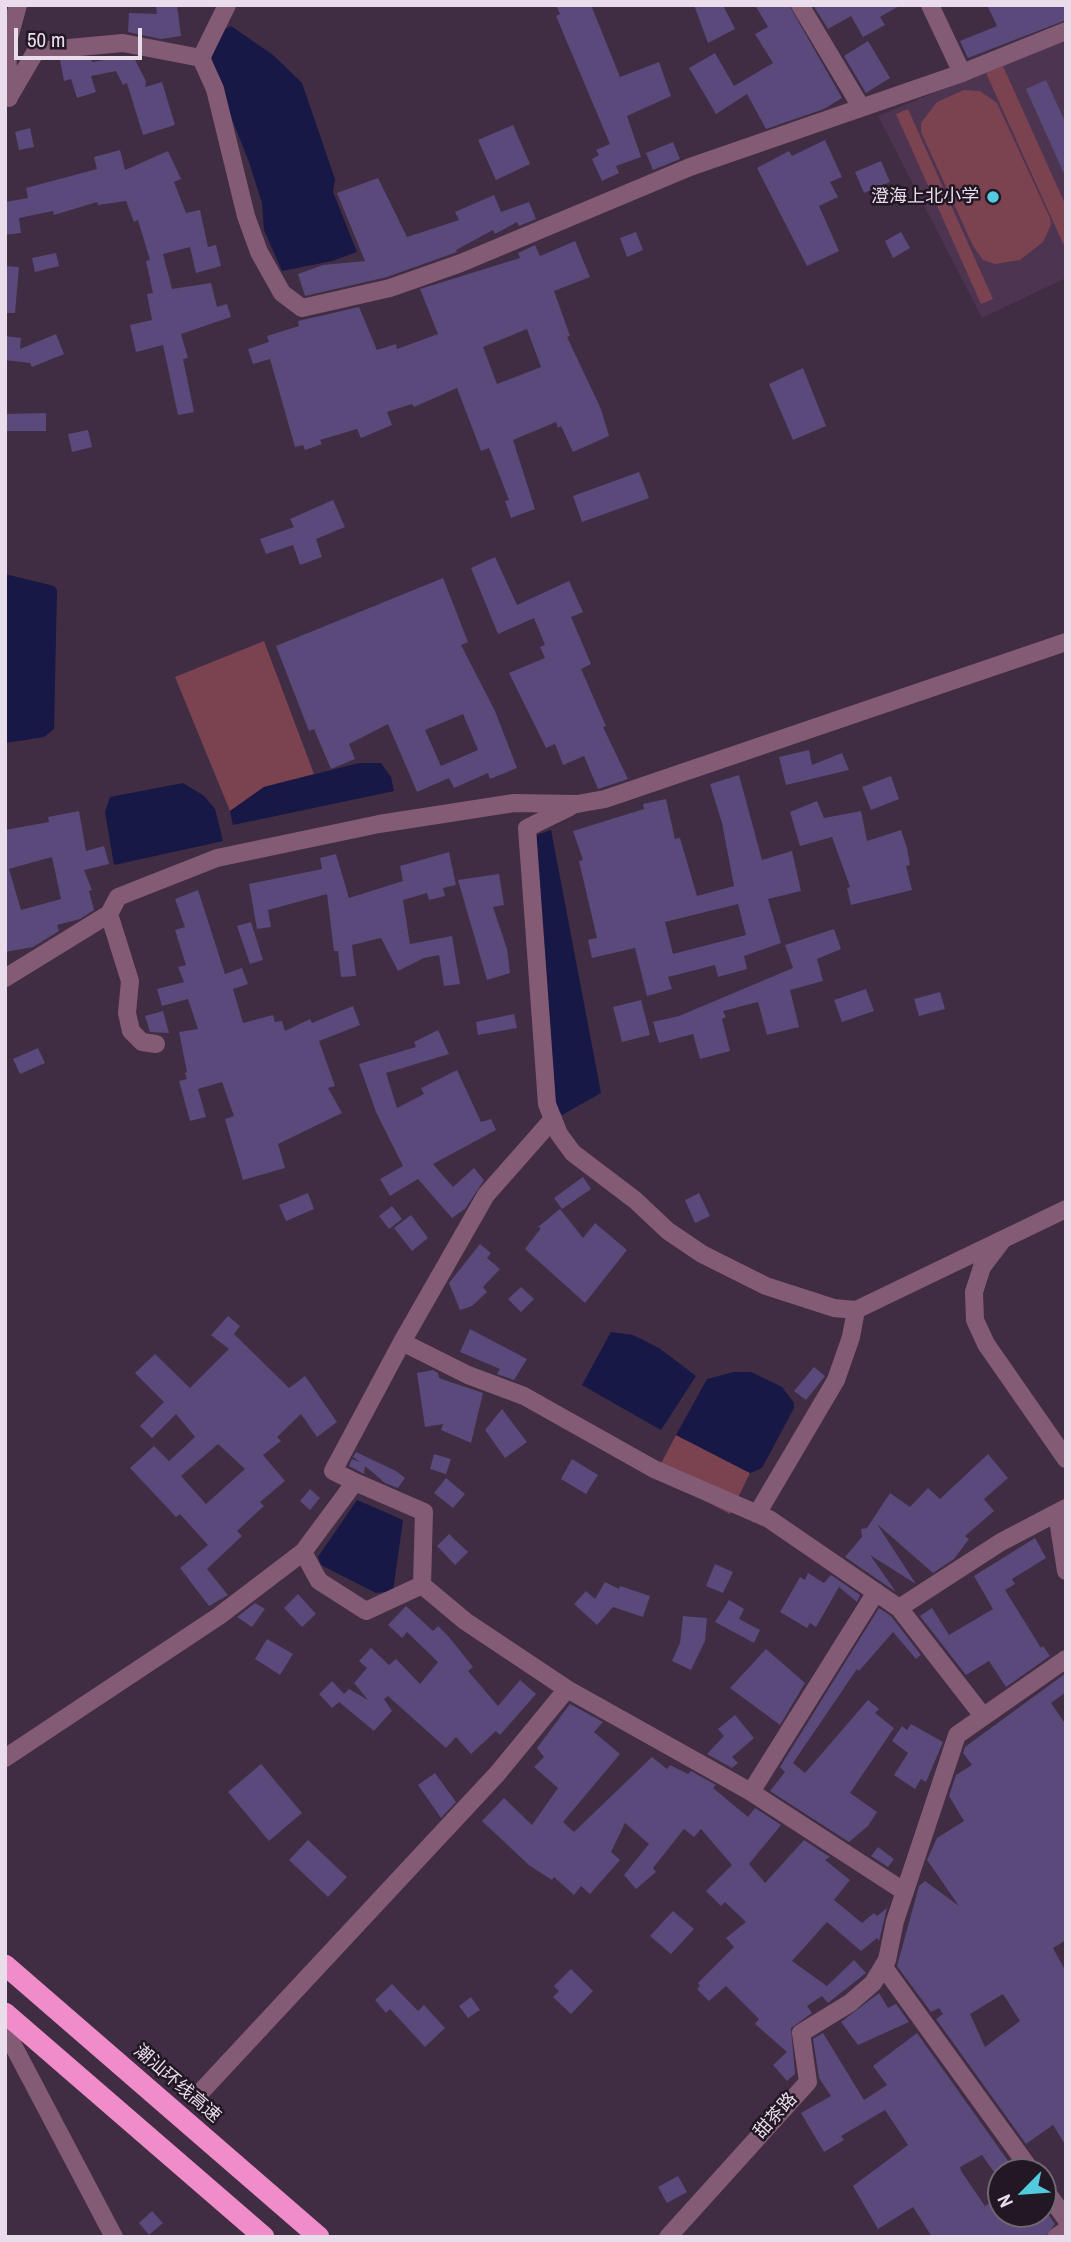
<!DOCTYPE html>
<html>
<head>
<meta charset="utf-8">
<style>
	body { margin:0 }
	#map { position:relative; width:1071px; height:2242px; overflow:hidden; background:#402c43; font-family:"Archivo Narrow",sans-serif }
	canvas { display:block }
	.frame { position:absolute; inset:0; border:7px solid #e9dceb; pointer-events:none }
	.north { position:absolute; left:987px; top:2158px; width:70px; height:70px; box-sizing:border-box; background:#211823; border:2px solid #716673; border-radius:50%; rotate:245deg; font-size:19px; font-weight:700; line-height:28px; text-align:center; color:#e9dceb }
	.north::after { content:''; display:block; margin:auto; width:24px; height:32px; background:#54cade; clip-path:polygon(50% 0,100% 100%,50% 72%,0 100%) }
	.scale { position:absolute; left:14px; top:28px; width:128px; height:32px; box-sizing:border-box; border:4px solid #e9dceb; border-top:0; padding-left:9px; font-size:21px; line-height:24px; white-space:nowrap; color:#e9dceb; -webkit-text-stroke:5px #211823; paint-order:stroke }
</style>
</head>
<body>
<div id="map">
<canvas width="1071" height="2242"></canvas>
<div class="frame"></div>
<div class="north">N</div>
<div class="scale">50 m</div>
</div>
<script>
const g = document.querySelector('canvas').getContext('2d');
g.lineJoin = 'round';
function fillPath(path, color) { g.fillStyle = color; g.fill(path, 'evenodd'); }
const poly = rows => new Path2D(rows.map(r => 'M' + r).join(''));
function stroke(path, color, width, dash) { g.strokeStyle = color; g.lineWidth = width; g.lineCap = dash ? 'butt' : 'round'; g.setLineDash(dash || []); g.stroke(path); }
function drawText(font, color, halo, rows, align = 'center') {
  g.font = font + ' "Archivo Narrow","Noto Sans SC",sans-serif'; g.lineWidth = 5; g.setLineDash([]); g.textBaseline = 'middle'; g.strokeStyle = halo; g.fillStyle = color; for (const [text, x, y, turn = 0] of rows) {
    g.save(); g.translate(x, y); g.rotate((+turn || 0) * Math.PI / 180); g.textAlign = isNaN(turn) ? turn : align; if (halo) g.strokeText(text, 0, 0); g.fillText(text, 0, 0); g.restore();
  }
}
fillPath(poly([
	[1066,38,1066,278,982,318,878,116]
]), '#4d3451');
fillPath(poly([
	[1003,66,1066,206,1066,250,986,73],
	[964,90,980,91,997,103,1050,218,1051,225,1043,242,1020,260,995,264,983,260,973,246,921,132,921,123,937,102],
	[908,109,993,299,981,304,896,114],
	[264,641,314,774,264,787,230,811,175,677],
	[676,1435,750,1473,730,1514,655,1475]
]), '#7b4250');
fillPath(poly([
	[231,26,273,55,302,83,335,179,333,192,357,252,332,261,282,271,264,230,262,203,249,162,213,71,212,57,219,32],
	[5,574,54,586,57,590,54,729,44,737,5,743],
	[359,763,381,763,391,777,394,791,233,825,230,811,264,787],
	[183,783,204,796,215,809,223,841,114,865,105,812,110,797],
	[551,830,601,1093,562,1115,555,1105,534,836],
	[611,1332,633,1335,659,1348,696,1376,661,1430,582,1385],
	[734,1372,751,1372,782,1387,794,1403,794,1408,762,1468,750,1473,676,1435,707,1379],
	[357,1500,403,1520,393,1591,376,1593,321,1565,318,1557]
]), '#171845');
fillPath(poly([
	[156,5,177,5,181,36,161,39,128,32,129,13,157,14],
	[556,5,591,5,620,77,659,62,671,96,627,116,641,157,616,166,619,173,602,181,592,159,599,155,596,150,610,144,556,16,560,14],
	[694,5,723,5,735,29,708,43],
	[755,5,789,5,842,98,824,109,766,129,747,94,716,114,689,68,715,53,734,86,773,63,755,34,768,27],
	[813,5,901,5,880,17,885,25,863,37,851,16,828,29],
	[987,5,1066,5,1066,20,968,58,960,41,997,26],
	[868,41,890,78,866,93,844,56],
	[129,56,133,56,146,81,145,87,162,82,175,125,143,135,127,83,123,85,116,71,91,76,96,92,77,98,71,79,64,81,60,60,91,57,92,62],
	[1046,80,1066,124,1066,178,1026,89],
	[513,125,530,164,496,180,478,140],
	[30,128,34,147,19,150,15,132],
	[825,140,842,177,830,182,838,197,819,206,839,251,807,266,757,168,789,151,792,156],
	[673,142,680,159,653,170,646,153],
	[120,150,125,170,168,151,181,179,174,182,186,213,200,210,208,247,216,245,221,266,196,273,190,247,163,254,172,289,211,283,217,307,227,304,231,317,181,334,188,358,183,359,194,412,178,415,163,345,136,352,130,325,152,320,147,294,153,293,146,261,150,260,138,220,134,222,126,201,98,205,97,202,54,215,53,211,19,218,21,233,5,235,5,202,28,198,26,188,97,169,94,157],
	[881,161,890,182,864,193,855,172],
	[378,178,407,237,459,220,455,212,494,195,501,212,529,202,536,219,519,226,517,222,495,234,493,230,456,250,457,252,387,277,305,296,298,274,323,265,365,261,337,193],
	[636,232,643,250,627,257,620,238],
	[901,232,910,248,893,258,885,241],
	[575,241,590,277,554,291,570,336,567,337,601,409,609,436,573,452,561,426,558,428,556,422,513,440,535,509,511,518,505,501,509,500,489,448,481,451,457,388,414,407,412,404,387,412,392,425,361,438,357,429,320,440,322,444,305,450,303,445,295,447,270,359,253,364,248,349,269,342,267,336,299,326,298,321,359,307,377,350,396,344,397,349,438,334,420,289,520,258,518,253,535,245,540,256],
	[527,329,541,367,497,384,483,347],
	[56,253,59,266,35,272,32,258],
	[5,266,19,267,15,313,5,313],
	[56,334,64,354,32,367,30,363,5,360,5,336,21,338,20,349],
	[803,368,826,426,793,440,769,384],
	[46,413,46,431,5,431,5,414],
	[88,430,92,447,72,452,68,434],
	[639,472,649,498,582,522,573,496],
	[333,500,345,527,316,539,322,557,300,565,293,545,266,554,260,539,294,527,290,519],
	[495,557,517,605,569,581,583,612,571,617,591,664,581,669,606,726,603,727,628,779,598,789,584,756,563,765,555,744,546,748,509,673,545,658,540,647,545,645,534,618,498,634,471,568],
	[443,578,468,642,461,645,495,711,517,768,490,779,488,773,454,788,449,778,417,792,388,724,349,744,355,759,331,769,314,729,309,731,276,646],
	[463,714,478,750,441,766,425,730],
	[809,750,812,765,842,753,849,770,786,785,779,757],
	[739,775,762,860,792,851,801,891,768,899,781,943,744,956,747,969,718,977,715,965,668,977,672,989,647,996,635,948,592,958,588,940,597,938,579,861,583,860,573,831,644,809,643,804,666,799,675,839,680,838,697,896,734,886,722,823,710,784],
	[738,904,746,935,673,954,665,922],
	[891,776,899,799,871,810,862,787],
	[817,801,824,818,861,811,867,841,901,830,907,848,910,865,906,866,912,890,851,905,847,888,850,887,832,837,800,846,790,812],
	[79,811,86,851,104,846,109,864,84,870,92,890,89,891,94,910,80,919,57,925,59,931,33,947,5,952,5,870,9,869,21,910,61,899,52,857,5,870,5,830,49,822,48,817],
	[449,852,456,885,443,888,445,896,429,900,427,893,403,900,410,944,452,936,460,984,444,986,439,955,424,958,398,971,381,938,352,945,356,976,341,977,338,951,334,951,327,894,268,910,271,927,257,929,249,884,322,869,320,858,336,854,349,898,403,881,400,866],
	[499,874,504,905,493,907,507,949,510,973,487,980,458,880],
	[198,890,225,974,242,968,248,984,233,989,243,1023,273,1015,275,1022,282,1021,285,1031,310,1019,312,1023,353,1006,360,1025,319,1041,335,1086,328,1088,342,1113,278,1144,285,1168,243,1180,225,1119,234,1116,222,1082,198,1089,206,1117,190,1121,179,1081,187,1079,185,1073,187,1072,179,1032,198,1029,188,999,162,1006,157,989,184,982,178,967,186,965,175,930,185,927,175,899],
	[251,922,263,960,250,964,237,926],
	[834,929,841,949,817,959,823,981,790,990,799,1027,767,1035,758,1002,723,1011,726,1017,722,1019,730,1051,700,1059,693,1034,659,1043,653,1022,679,1016,793,968,785,945],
	[866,989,874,1011,842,1022,834,1000],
	[940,992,945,1009,919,1016,914,999],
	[641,1000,650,1035,622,1042,613,1007],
	[163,1011,169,1033,150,1032,145,1016],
	[514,1014,517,1028,478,1035,476,1022],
	[438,1030,449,1054,386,1073,397,1108,424,1094,421,1088,457,1070,481,1122,491,1119,496,1130,433,1164,453,1187,474,1168,484,1180,465,1209,452,1218,418,1179,390,1196,380,1179,403,1166,376,1112,359,1064,416,1047,414,1042],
	[38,1048,45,1063,20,1074,13,1059],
	[583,1177,591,1189,562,1209,554,1198],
	[308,1193,314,1209,286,1221,279,1205],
	[699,1193,710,1216,695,1223,685,1200],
	[392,1206,402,1219,389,1229,379,1216],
	[560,1209,583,1238,595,1223,627,1250,585,1303,525,1249,541,1228,538,1227],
	[411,1215,428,1238,412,1251,394,1228],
	[480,1244,491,1253,487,1258,500,1269,483,1287,487,1292,472,1306,460,1310,449,1283],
	[521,1287,534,1299,521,1312,508,1299],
	[228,1316,240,1326,234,1334,289,1388,305,1376,337,1422,317,1437,301,1414,277,1437,281,1441,263,1455,285,1481,260,1502,264,1506,237,1531,242,1536,207,1569,228,1595,209,1606,180,1568,208,1545,180,1514,176,1517,130,1468,154,1446,169,1461,195,1437,176,1414,152,1438,140,1426,164,1402,135,1373,155,1354,190,1388,229,1349,211,1335],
	[218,1444,245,1469,206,1504,181,1476],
	[470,1329,527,1359,514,1380,497,1374,500,1369,460,1352],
	[814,1367,825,1376,806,1400,794,1391],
	[433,1370,438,1373,439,1378,483,1393,471,1443,441,1430,443,1424,425,1427,417,1373],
	[502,1409,527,1442,505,1458,485,1430],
	[356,1452,396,1471,405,1478,398,1488,385,1483,365,1466,364,1474,349,1466,352,1459,360,1462,353,1457],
	[434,1454,451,1459,446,1474,430,1469],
	[988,1454,1008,1478,984,1499,994,1511,965,1536,969,1539,954,1559,933,1573,877,1524,916,1584,870,1555,896,1592,845,1557,862,1537,861,1529,867,1528,890,1493,910,1507,928,1488,940,1499],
	[572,1459,598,1475,586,1494,561,1479],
	[446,1478,465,1494,453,1508,434,1493],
	[310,1489,320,1498,310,1510,300,1501],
	[449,1534,468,1552,455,1565,437,1546],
	[1035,1538,1046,1558,1012,1579,1015,1584,1005,1590,1041,1648,1043,1646,1050,1656,1006,1687,989,1661,966,1675,920,1616,932,1608,949,1635,993,1609,974,1576],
	[715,1564,733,1572,723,1593,706,1586],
	[808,1573,824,1583,831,1575,860,1595,857,1602,839,1587,816,1627,810,1623,807,1628,780,1612,800,1577,805,1580],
	[605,1582,619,1589,620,1586,650,1596,643,1617,613,1607,597,1625,574,1604,586,1591,595,1599],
	[298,1594,316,1614,302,1627,284,1608],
	[729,1600,744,1609,739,1619,760,1630,754,1643,715,1622],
	[255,1603,265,1609,252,1627,237,1617],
	[406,1606,433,1631,438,1626,449,1637,473,1667,468,1671,498,1706,520,1680,536,1694,500,1735,496,1731,471,1754,456,1737,446,1748,388,1696,384,1699,392,1711,374,1731,339,1702,332,1708,319,1694,332,1681,344,1694,349,1689,368,1700,354,1683,367,1668,359,1661,371,1648,389,1665,396,1659,420,1684,438,1662,407,1632,402,1638,388,1625],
	[879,1608,891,1616,921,1655,916,1659,893,1632,859,1671,857,1669,793,1763,805,1773,868,1700,879,1709,875,1713,894,1728,850,1793,877,1812,868,1826,849,1842,770,1791,785,1772,780,1767],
	[683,1616,707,1618,705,1641,691,1670,672,1661,680,1643],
	[267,1639,293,1654,280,1675,255,1659],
	[766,1649,805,1683,780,1725,730,1688],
	[1066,1673,1066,1692,1051,1703,1066,1725,1066,1940,1053,1948,1066,1972,1066,2146,1053,2125,1026,2144,936,2019,943,2014,939,2008,931,2012,897,1966,919,1886,925,1881,959,1906,927,1860,937,1838,964,1821,949,1796,956,1775,972,1765,963,1753,965,1747],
	[1003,1994,1020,2021,985,2047,970,2014],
	[570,1704,603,1722,594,1732,620,1754,563,1822,574,1832,652,1757,667,1769,670,1765,688,1774,691,1771,716,1785,713,1788,748,1817,755,1808,781,1825,749,1864,765,1883,804,1840,830,1857,825,1860,850,1880,834,1900,862,1923,874,1913,877,1916,887,1908,879,1941,877,1938,861,1951,827,1922,792,1961,827,1986,854,1960,866,1973,828,2003,822,1996,807,2006,812,2013,791,2028,795,2074,787,2081,773,2065,787,2052,755,2024,759,2019,726,1986,709,2001,697,1989,700,1986,698,1983,734,1947,726,1938,746,1922,725,1902,721,1906,706,1891,732,1865,701,1829,694,1837,684,1829,653,1868,656,1872,636,1889,624,1875,649,1844,625,1823,611,1852,620,1860,590,1894,581,1886,574,1895,554,1877,552,1880,530,1866,482,1821,504,1798,532,1825,558,1788,534,1767,544,1757,537,1748],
	[735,1715,754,1738,732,1757,738,1763,732,1768,707,1754,724,1736,718,1729],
	[911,1724,943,1742,926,1782,921,1779,915,1789,894,1775,908,1753,892,1741,902,1726,907,1730],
	[261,1764,302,1813,269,1841,228,1792],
	[435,1773,456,1802,441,1818,418,1785],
	[308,1840,347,1877,328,1897,289,1860],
	[878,1847,894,1859,888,1867,871,1856],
	[673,1911,694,1929,671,1954,650,1936],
	[571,1969,593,1991,571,2014,553,1997,559,1991,554,1986],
	[392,1984,418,2011,424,2005,445,2028,425,2047,390,2009,386,2013,375,2000],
	[879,1993,888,2008,896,2004,909,2022,858,2045,841,2022],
	[471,1997,480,2010,468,2018,459,2006],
	[823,2033,864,2100,887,2085,873,2066,917,2033,1016,2172,994,2172,982,2155,960,2167,961,2171,985,2206,1001,2195,1001,2214,1048,2214,1055,2224,1045,2237,932,2237,913,2207,878,2229,853,2186,908,2145,885,2110,841,2136,844,2140,824,2152,801,2113,831,2096,819,2078,813,2039],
	[678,2176,687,2192,667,2203,658,2187],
	[152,2211,163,2223,149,2235,139,2223]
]), '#5a497b');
stroke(poly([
	[800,5,861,107],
	[930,5,962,73],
	[201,58,227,5],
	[9,97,36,51,123,43,201,58,215,89,246,216,259,252,282,293,302,308,390,288,461,263,690,167,962,73,1066,31],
	[9,98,7,45,18,5],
	[570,807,527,828,547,1104,559,1134,573,1153,635,1200,668,1231,702,1254,766,1286,834,1308,856,1310,1066,1209],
	[109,914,118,897,217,858,379,824,514,803,577,804,605,799,1066,642],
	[5,978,109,914,130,981,127,1013,131,1031,142,1042,156,1044],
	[1001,1242,982,1267,974,1292,975,1320,986,1344,1066,1459],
	[402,1342,468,1375,524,1396,654,1469,769,1519,899,1608,983,1716],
	[355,1482,333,1471,402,1342,486,1195,553,1119],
	[1057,1513,1066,1571],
	[757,1514,836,1380,851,1337,856,1310],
	[422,1585,366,1611,319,1581,303,1552,355,1482,424,1512,422,1585,465,1621,567,1689,751,1792,905,1892],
	[899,1608,1001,1542,1066,1508],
	[5,1758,219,1616,303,1552],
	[751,1792,876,1592],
	[883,1966,1032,2172],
	[5,2030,114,2237],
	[197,2096,497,1774,567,1689],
	[1043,2187,1066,2219],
	[668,2237,808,2082,801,2033,850,2003,873,1983,887,1960,895,1921,957,1735,1066,1659],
	[1056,2237,1066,2230]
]), '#845b74', 18);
stroke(poly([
	[5,1965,319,2237],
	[5,2013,264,2237]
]), '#f08cca', 21);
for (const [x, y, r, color] of [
	[993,197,7,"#54cade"]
]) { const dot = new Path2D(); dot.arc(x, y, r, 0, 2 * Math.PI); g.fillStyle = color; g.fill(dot); stroke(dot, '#211823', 2.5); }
drawText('18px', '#e9dceb', '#211823', [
	["澄海上北小学",979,197]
], 'right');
drawText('18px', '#e9dceb', '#211823', [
	["潮汕环线高速",177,2084,41],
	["甜茶路",776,2116,-48]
]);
</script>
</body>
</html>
